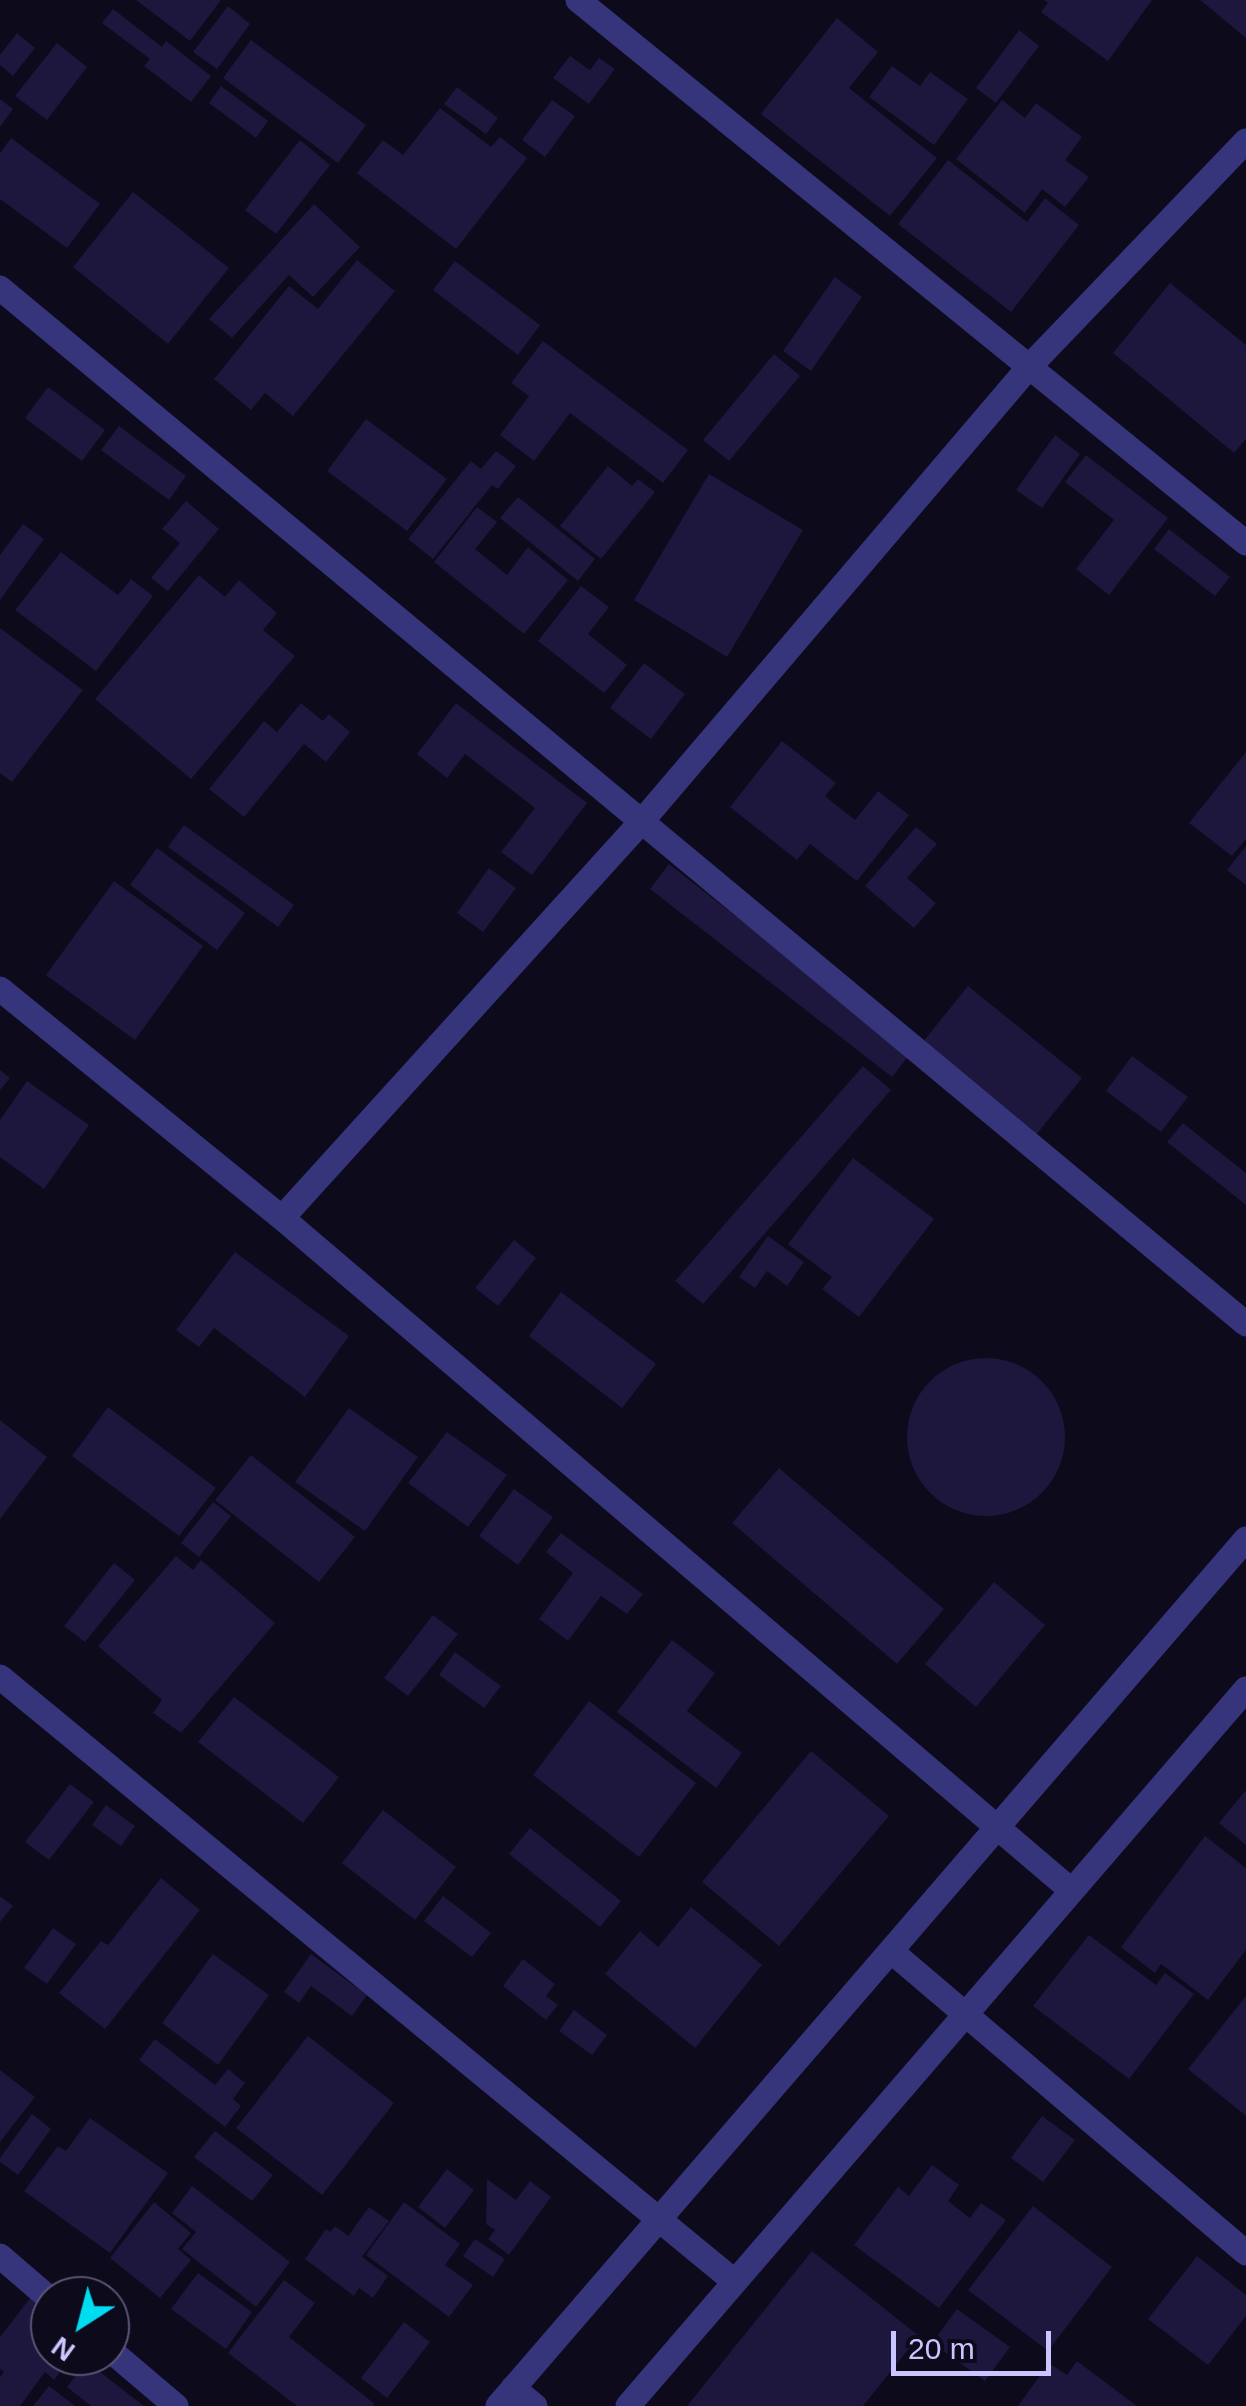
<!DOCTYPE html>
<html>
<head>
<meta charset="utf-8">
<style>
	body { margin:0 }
	#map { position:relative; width:1246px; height:2406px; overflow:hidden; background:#0d0a1b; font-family:Arial,sans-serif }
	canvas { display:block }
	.north { position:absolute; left:30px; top:2276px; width:100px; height:100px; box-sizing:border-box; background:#0d0a1b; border:2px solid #595576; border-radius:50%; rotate:216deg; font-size:28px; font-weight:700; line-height:40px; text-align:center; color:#cac5ff }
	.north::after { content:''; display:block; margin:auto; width:35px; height:45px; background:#00dcf0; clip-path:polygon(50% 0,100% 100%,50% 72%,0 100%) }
	.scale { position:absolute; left:891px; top:2331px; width:160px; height:45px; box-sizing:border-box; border:5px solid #cac5ff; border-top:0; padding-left:12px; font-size:30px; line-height:35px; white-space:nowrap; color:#cac5ff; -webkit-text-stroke:8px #0d0a1b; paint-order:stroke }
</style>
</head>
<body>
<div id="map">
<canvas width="1246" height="2406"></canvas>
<div class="north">N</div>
<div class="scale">20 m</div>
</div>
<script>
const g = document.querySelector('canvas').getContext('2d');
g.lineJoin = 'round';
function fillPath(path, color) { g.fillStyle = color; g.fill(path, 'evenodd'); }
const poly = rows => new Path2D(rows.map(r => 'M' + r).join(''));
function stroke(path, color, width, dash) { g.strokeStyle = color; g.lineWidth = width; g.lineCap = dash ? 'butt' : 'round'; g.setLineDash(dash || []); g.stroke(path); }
fillPath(poly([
	[136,0,221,0,190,41],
	[1044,0,1152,0,1108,61,1041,12,1048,3],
	[1200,0,1246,0,1246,38],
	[228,6,250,24,217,69,193,52],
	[113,9,162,47,166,41,211,76,191,102,144,66,150,59,102,23],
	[837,18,878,52,849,88,937,158,890,216,761,114],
	[1019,30,1039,46,996,103,976,88],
	[17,33,35,48,13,76,0,65,0,55],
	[251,40,366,125,338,163,223,78],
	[57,43,87,67,47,120,15,96],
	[570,56,590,70,599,58,615,69,589,104,553,78],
	[892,66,920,86,930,72,968,99,934,145,869,97],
	[221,86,268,121,256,138,209,103],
	[457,87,498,118,486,134,444,104],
	[0,99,13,109,0,127],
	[552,100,575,116,545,157,522,140],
	[1002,100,1025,118,1036,103,1082,137,1065,160,1089,177,1065,207,1042,189,1025,213,956,159],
	[440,108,491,147,500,137,527,158,456,249,357,173,383,140,403,155],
	[11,138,100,204,67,248,0,199,0,153],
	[300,140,330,165,276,234,245,210],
	[948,160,1027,222,1045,198,1079,225,1011,312,898,224],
	[133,192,229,268,168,344,73,267],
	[314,204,360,247,313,297,289,275,232,338,209,319],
	[357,260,395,291,293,416,265,393,251,410,214,379,289,286,318,309],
	[455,261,540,325,518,355,433,290],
	[835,277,862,297,811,371,783,351],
	[1170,283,1246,345,1246,439,1234,453,1113,353],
	[543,341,688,450,663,483,570,413,534,461,500,435,529,396,511,383],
	[774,354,800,376,729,461,703,440],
	[48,387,105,430,82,461,25,418],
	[366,419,447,479,407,531,327,471],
	[119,426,186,476,169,500,101,450],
	[1055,435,1080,454,1042,508,1016,490],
	[496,451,516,466,498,489,492,485,433,559,408,539,471,461,481,469],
	[1086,455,1168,518,1109,595,1076,569,1114,520,1065,482],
	[608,466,632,486,638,479,655,492,601,559,560,526],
	[709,474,803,530,727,657,634,600],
	[518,497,595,559,578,581,500,518],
	[186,501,219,529,168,591,151,578,180,543,162,529],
	[477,507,497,522,475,549,507,575,528,547,568,580,524,634,434,562],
	[23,524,44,539,0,600,0,555],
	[1169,529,1230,577,1215,596,1154,549],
	[61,552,118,595,131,579,153,596,96,671,15,610],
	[199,575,225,597,239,580,277,613,263,630,295,656,191,779,95,699],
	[581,586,609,607,588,634,627,665,604,693,538,641],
	[0,628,83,690,12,782,0,773],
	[644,663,685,694,651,739,610,708],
	[301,703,323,721,329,714,350,732,326,762,304,744,244,817,209,789,264,721,277,732],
	[456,703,587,803,532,875,501,852,535,808,465,754,447,778,417,754],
	[782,741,836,783,825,796,855,820,878,791,909,815,857,881,810,844,797,860,730,807],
	[1246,752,1246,839,1232,856,1189,823],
	[184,825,294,905,278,927,168,847],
	[916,827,937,844,907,878,936,903,914,928,865,886],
	[1246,846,1246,885,1227,870],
	[157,848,245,913,217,950,130,885],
	[669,864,911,1053,892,1077,650,889],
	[489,868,516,888,483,932,457,913],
	[114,881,203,946,135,1040,46,975],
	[968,986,1082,1078,1036,1135,922,1043],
	[1132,1056,1188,1097,1161,1132,1106,1091],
	[863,1066,891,1090,703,1304,675,1281],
	[0,1070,10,1078,0,1090],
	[27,1081,89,1125,44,1189,0,1157,0,1120],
	[1183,1123,1246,1173,1246,1205,1167,1142],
	[853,1158,934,1219,859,1317,822,1289,832,1277,788,1244],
	[768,1236,804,1262,787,1286,767,1271,755,1288,739,1277],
	[514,1240,536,1258,498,1306,475,1288],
	[235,1252,349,1336,305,1397,214,1328,199,1347,176,1330],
	[561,1292,656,1364,622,1408,529,1336],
	'907 1437a79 79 0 1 1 158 0a79 79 0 1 1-158 0Z',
	[108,1407,216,1488,179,1536,72,1456],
	[349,1408,418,1457,365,1531,295,1482],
	[0,1420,47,1457,0,1519],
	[447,1432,507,1475,468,1527,408,1483],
	[251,1455,355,1537,319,1582,215,1500],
	[779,1468,944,1609,897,1664,732,1523],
	[514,1489,553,1517,518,1565,479,1536],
	[213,1502,231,1516,199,1557,181,1543],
	[561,1533,643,1594,627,1614,601,1596,568,1641,539,1619,573,1573,546,1552],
	[176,1556,193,1570,201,1560,275,1623,181,1733,153,1713,162,1700,98,1646],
	[114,1563,135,1580,85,1642,64,1626],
	[994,1582,1045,1625,976,1707,925,1664],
	[433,1615,458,1634,408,1696,384,1678],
	[672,1640,715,1673,687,1711,742,1753,716,1788,617,1712],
	[455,1652,501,1686,484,1708,439,1675],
	[234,1697,339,1777,303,1823,198,1742],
	[589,1701,696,1783,639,1857,533,1775],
	[811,1751,889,1816,779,1946,702,1882],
	[70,1784,94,1802,49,1860,25,1842],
	[1246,1790,1246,1845,1219,1823],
	[106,1805,135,1826,121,1846,92,1825],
	[383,1810,456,1867,415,1920,342,1863],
	[530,1828,621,1901,600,1927,509,1854],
	[1205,1836,1246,1868,1246,1950,1208,2000,1161,1964,1155,1973,1121,1947],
	[161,1878,200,1910,105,2029,59,1993,101,1941,108,1945],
	[0,1896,13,1906,0,1922],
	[443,1896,491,1933,472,1957,424,1921],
	[691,1907,762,1965,695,2048,605,1974,640,1931,658,1947],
	[53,1928,76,1944,47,1984,24,1968],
	[1089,1935,1156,1985,1165,1973,1194,1994,1129,2079,1033,2006],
	[213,1954,269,1995,218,2065,162,2023],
	[311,1954,367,1995,352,2016,311,1986,299,2003,284,1992],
	[523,1959,555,1984,546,1996,558,2005,546,2020,503,1986],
	[1246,1996,1246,2116,1188,2069],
	[574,2010,607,2035,592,2055,559,2031],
	[308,2036,394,2103,322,2195,236,2128],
	[155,2039,215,2085,228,2069,245,2083,233,2099,241,2106,225,2127,139,2060],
	[0,2070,35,2097,0,2142],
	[32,2114,51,2129,18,2175,0,2162,0,2158],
	[1042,2116,1075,2140,1043,2182,1011,2158],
	[90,2118,168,2173,110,2253,24,2191,58,2146,66,2151],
	[215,2131,273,2175,252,2201,194,2157],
	[932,2165,959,2185,948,2201,970,2218,981,2203,1006,2220,939,2308,854,2245,898,2187,909,2196],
	[447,2169,474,2190,445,2228,418,2207],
	[487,2179,516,2200,530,2181,551,2197,509,2255,488,2239,495,2230,486,2224],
	[192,2186,290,2262,256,2307,182,2249,196,2232,172,2213],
	[154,2202,191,2233,178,2249,191,2260,160,2298,110,2258],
	[404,2202,460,2244,445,2265,473,2285,449,2317,366,2255],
	[1033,2206,1112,2267,1048,2351,968,2290],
	[369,2207,389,2221,362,2257,388,2276,373,2298,359,2288,354,2296,305,2259,326,2229,330,2232,335,2226,348,2236],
	[475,2239,505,2259,493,2277,463,2256],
	[812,2251,919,2336,863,2406,687,2406],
	[1197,2256,1246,2295,1246,2316,1208,2365,1148,2319],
	[198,2273,252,2312,226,2349,171,2309],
	[284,2280,315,2303,289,2337,375,2404,373,2406,297,2406,228,2353],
	[31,2297,50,2311,50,2356,72,2356,54,2380,45,2372,20,2406,0,2406,0,2377,4,2372,0,2369,0,2337],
	[957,2309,1010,2347,985,2381,932,2343],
	[404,2322,430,2342,387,2398,361,2378],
	[1077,2361,1137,2406,1018,2406,1049,2363,1067,2375],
	[87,2362,144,2406,91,2406,67,2387],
	[49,2386,75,2406,33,2406]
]), '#1d163d');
stroke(poly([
	[578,0,1246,543],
	[0,288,1246,1324],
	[0,989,282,1218,1072,1891],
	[282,1218,643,820,1029,367,1246,141],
	[0,1677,735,2282],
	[891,1951,1246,2253],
	[0,2256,50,2299],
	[110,2350,176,2406],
	[513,2388,535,2406],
	[498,2406,1246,1539],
	[628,2406,1246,1689]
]), '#36347b', 25);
</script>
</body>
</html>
